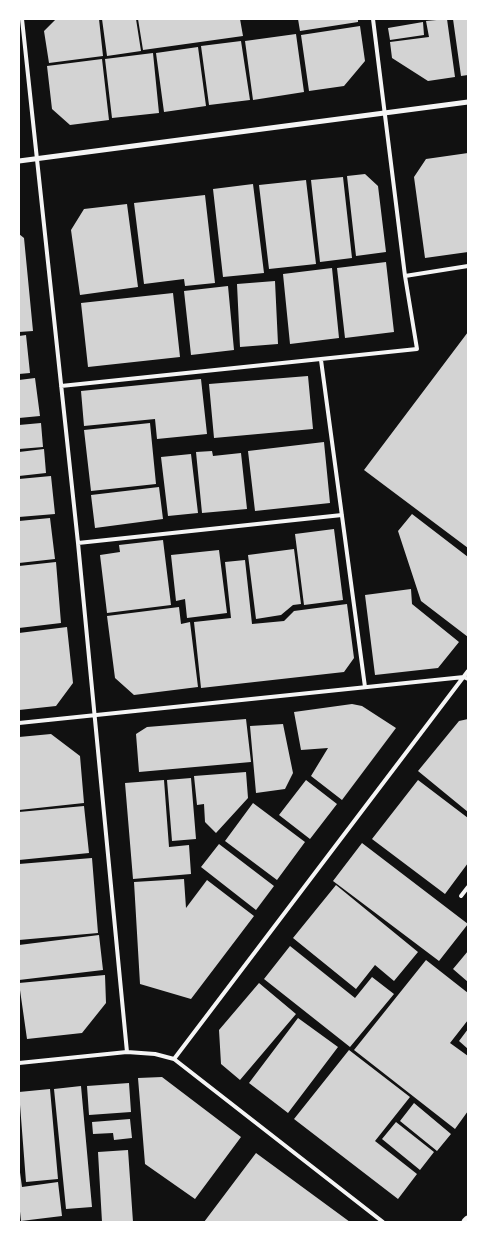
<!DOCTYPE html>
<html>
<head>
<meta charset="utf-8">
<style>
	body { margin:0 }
	#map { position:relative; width:487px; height:1241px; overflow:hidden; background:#111; font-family:Karla,sans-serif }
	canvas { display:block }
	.frame { position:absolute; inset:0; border:20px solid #fff; pointer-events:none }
</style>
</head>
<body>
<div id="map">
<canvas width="487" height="1241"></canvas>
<div class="frame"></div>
</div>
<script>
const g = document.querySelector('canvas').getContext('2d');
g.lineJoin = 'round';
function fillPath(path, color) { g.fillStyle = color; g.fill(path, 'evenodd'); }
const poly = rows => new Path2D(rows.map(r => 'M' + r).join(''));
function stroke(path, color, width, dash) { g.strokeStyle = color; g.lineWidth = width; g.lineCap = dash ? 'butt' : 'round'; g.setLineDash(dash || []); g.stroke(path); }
fillPath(poly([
	[56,19,99,19,103,56,49,63,44,31],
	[102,19,136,19,141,51,107,56],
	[138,19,240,19,243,36,143,50],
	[298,19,358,19,358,22,300,31],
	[447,19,455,77,428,81,392,58,390,42,429,37,426,21],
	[453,19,468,19,468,75,461,76],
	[423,22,424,35,390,40,388,28],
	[360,26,365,61,344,86,309,91,301,35],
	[296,34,304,92,253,100,245,41],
	[241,41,250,100,209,105,201,46],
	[198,47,206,106,164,112,156,53],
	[153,53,159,113,112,118,105,59],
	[102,59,109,120,70,125,52,109,47,66],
	[468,153,468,252,425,258,414,177,426,159],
	[365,174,378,186,386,252,356,256,347,176],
	[343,177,352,258,320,262,311,180],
	[306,180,316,264,269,269,259,185],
	[253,184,264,273,223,277,213,189],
	[205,195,215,283,185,286,184,279,144,284,134,203],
	[127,204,138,287,80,295,71,230,84,209],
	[19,234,24,238,33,331,19,332],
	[386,262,394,332,345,338,337,268],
	[332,268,339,338,290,344,283,274],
	[275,281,278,344,240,347,237,284],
	[228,286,234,350,191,355,184,291],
	[173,293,180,357,88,367,81,303],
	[468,332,468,548,364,470],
	[26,335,30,373,19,374,19,336],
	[308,376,313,429,214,438,209,384],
	[35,378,40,416,19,418,19,380],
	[201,379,207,434,157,439,155,419,84,426,81,391],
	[41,423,43,447,19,449,19,425],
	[150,423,156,484,91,491,84,430],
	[324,442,330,503,255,511,248,451],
	[44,449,46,473,19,476,19,452],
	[212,451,213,456,241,453,247,509,202,513,196,452],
	[191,454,198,513,168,516,161,457],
	[51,476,55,514,19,517,19,479],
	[159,487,163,519,95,528,91,495],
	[412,514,468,557,468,637,421,601,398,531],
	[50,518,55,559,19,563,19,521],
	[334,529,343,600,304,605,295,534],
	[163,540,171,605,107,613,100,555,120,552,119,545],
	[294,549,301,604,293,605,281,615,256,619,248,555],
	[219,550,227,613,187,618,185,599,176,601,171,555],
	[245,560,252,624,284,621,294,611,347,604,354,658,344,672,201,688,194,622,231,618,225,562],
	[56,562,61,623,19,628,19,566],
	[411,589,412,604,459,642,438,668,375,675,365,595],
	[179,607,181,624,190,622,198,687,134,695,115,678,107,616],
	[67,627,73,683,56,706,19,710,19,633],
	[352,704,362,706,396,728,342,800,311,776,328,748,301,750,294,712],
	[246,719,251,762,139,772,136,734,147,727],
	[468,719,468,812,418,771,459,721],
	[283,724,293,773,285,789,256,793,250,726],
	[51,734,80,756,84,803,19,810,19,737],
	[246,772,248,798,216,833,205,822,204,804,197,805,194,776],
	[191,778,196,839,172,841,167,780],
	[164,780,169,847,189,845,191,874,133,879,125,783],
	[306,780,337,804,310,839,279,815],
	[418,780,468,818,468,863,445,894,372,839],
	[253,803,305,842,277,880,225,841],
	[84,806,89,853,19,860,19,812],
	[362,843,468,924,439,961,333,881],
	[219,844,274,886,256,910,201,867],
	[92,858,98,933,19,940,19,864],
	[184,879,186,908,207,880,254,916,191,999,140,984,134,882],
	[336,885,418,952,394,981,375,965,356,989,293,938],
	[99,935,103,970,19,980,19,945],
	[290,946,355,998,372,977,394,994,350,1047,264,979],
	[468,951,468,982,453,969],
	[426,960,468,993,468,1020,450,1043,468,1056,468,1111,455,1129,354,1050],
	[105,975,106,1003,82,1033,27,1039,19,983],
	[259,983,296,1014,240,1080,221,1064,219,1030],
	[298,1018,338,1047,288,1113,249,1083],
	[468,1029,468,1049,459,1041],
	[349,1050,410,1097,375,1141,417,1174,398,1199,294,1119],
	[162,1077,241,1137,195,1199,145,1164,138,1078],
	[129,1083,131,1112,89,1115,87,1086],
	[81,1086,92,1207,66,1209,54,1089],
	[50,1089,58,1179,26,1182,19,1092],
	[414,1103,451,1134,437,1151,400,1121],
	[130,1119,132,1138,114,1140,113,1133,93,1134,92,1122],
	[396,1122,434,1152,420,1170,382,1139],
	[128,1150,133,1222,102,1222,98,1152],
	[256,1153,350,1222,204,1222],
	[19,1165,22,1187,58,1182,62,1216,21,1221,19,1202]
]), '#d3d3d3');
stroke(poly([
	[22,19,78,543,127,1052],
	[405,276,468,266],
	[321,360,365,687],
	[61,386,417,349,405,276,373,19],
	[78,543,342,515],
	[19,723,464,677,468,679],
	[461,896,468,887],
	[174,1059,468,671],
	[19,1063,127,1052,155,1054,174,1059,383,1222]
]), '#f5f5f5', 4);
stroke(poly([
	[19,161,468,102]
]), '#f5f5f5', 5);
stroke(poly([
	[466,1222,468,1220]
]), '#f5f5f5', 9);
</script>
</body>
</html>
